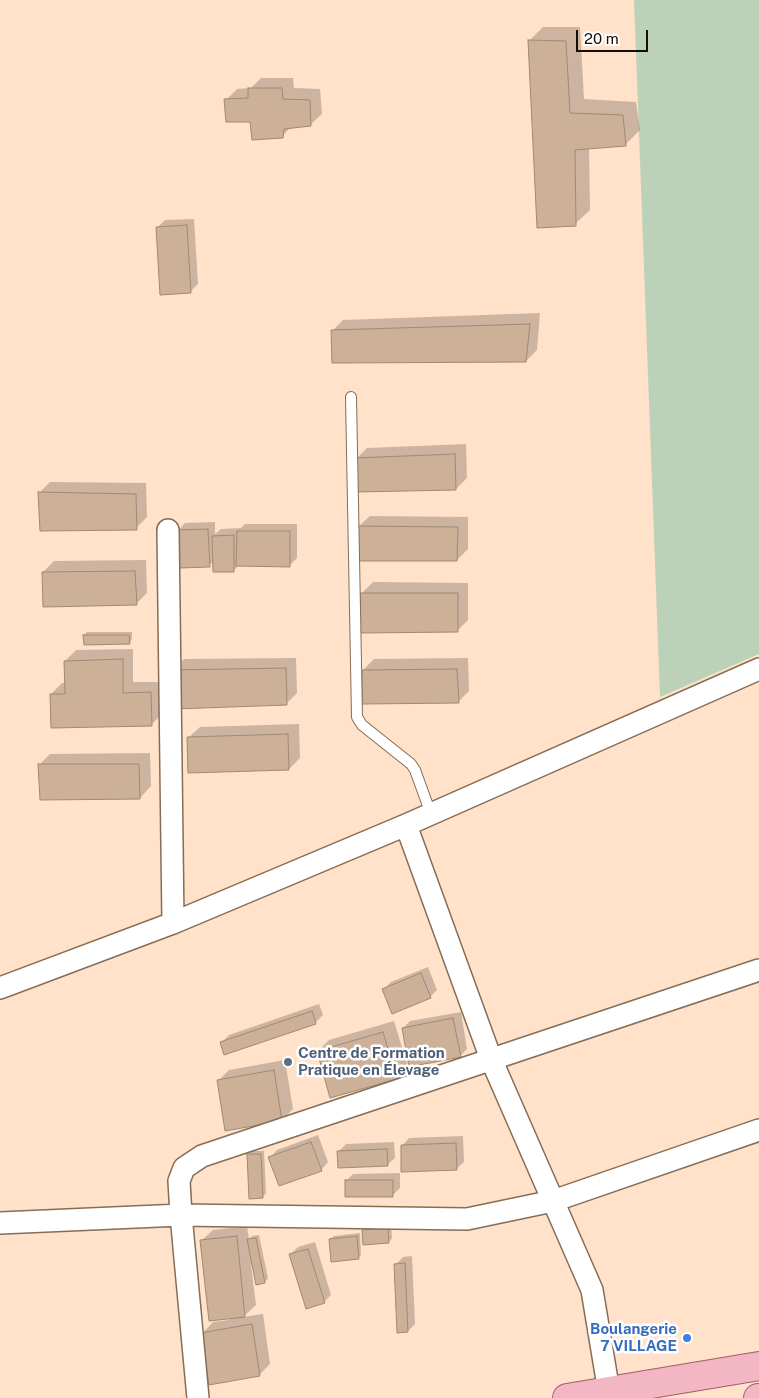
<!DOCTYPE html>
<html>
<head>
<meta charset="utf-8">
<style>
	body { margin:0 }
	#map { position:relative; width:759px; height:1398px; overflow:hidden; background:#ffe2c9; font-family:"Public Sans",sans-serif }
	canvas { display:block }
	.scale { position:absolute; left:576px; top:30px; width:72px; height:22px; box-sizing:border-box; border:2px solid #160d05; border-top:0; padding-left:6px; font-size:15px; line-height:18px; white-space:nowrap; color:#160d05; -webkit-text-stroke:4px #fff; paint-order:stroke }
</style>
</head>
<body>
<div id="map">
<canvas width="759" height="1398"></canvas>
<div class="scale">20 m</div>
</div>
<script>
const g = document.querySelector('canvas').getContext('2d');
g.lineJoin = 'round';
function fillPath(path, color) { g.fillStyle = color; g.fill(path, 'evenodd'); }
const poly = rows => new Path2D(rows.map(r => 'M' + r).join(''));
function stroke(path, color, width, dash) { g.strokeStyle = color; g.lineWidth = width; g.lineCap = dash ? 'butt' : 'round'; g.setLineDash(dash || []); g.stroke(path); }
function drawText(font, color, halo, rows, align = 'center') {
  g.font = font + ' "Public Sans",sans-serif'; g.lineWidth = 5; g.setLineDash([]); g.textBaseline = 'middle'; g.strokeStyle = halo; g.fillStyle = color; for (const [text, x, y, turn = 0] of rows) {
    g.save(); g.translate(x, y); g.rotate((+turn || 0) * Math.PI / 180); g.textAlign = isNaN(turn) ? turn : align; if (halo) g.strokeText(text, 0, 0); g.fillText(text, 0, 0); g.restore();
  }
}
fillPath(poly([
	[634,0,759,0,759,654,660,697]
]), '#bbd2b8');
fillPath(poly([
	[543,27,580,27,584,99,636,102,640,130,626,144,589,148,590,210,575,224,529,41],
	[261,78,293,78,294,88,320,89,322,114,310,125,291,127,282,136,251,121,226,100,237,89,251,88],
	[194,219,198,284,191,291,157,228,165,220],
	[540,313,537,350,526,361,332,331,343,320],
	[466,444,467,478,456,489,356,459,367,448],
	[50,482,146,483,147,517,136,528,39,493],
	[370,516,468,517,468,549,457,560,358,527],
	[215,522,215,534,221,529,241,528,245,524,297,524,297,558,289,566,239,565,234,570,214,561,209,565,178,531,185,523],
	[146,560,147,593,136,604,43,572,54,561],
	[373,582,468,583,468,620,457,631,362,593],
	[87,632,132,632,132,639,129,643,84,635],
	[133,649,133,682,161,682,162,714,151,725,51,694,62,683,66,683,65,661,76,650],
	[296,658,297,693,286,704,173,671,184,659],
	[468,658,469,691,458,702,363,670,374,659],
	[299,724,300,758,289,769,188,738,200,727],
	[150,753,151,786,140,798,39,765,50,754],
	[428,967,437,990,430,997,384,989,391,982],
	[319,1004,323,1015,315,1023,221,1043,229,1035],
	[461,1012,467,1049,460,1056,403,1028,410,1021],
	[394,1021,408,1067,397,1078,318,1051,329,1040],
	[285,1060,293,1109,282,1120,218,1081,229,1070],
	[318,1135,328,1162,321,1170,270,1158,277,1150],
	[463,1136,464,1162,456,1169,402,1146,409,1138],
	[394,1142,395,1158,387,1165,338,1152,346,1144],
	[252,1151,264,1151,266,1193,263,1197,248,1154],
	[400,1173,400,1188,392,1196,346,1181,353,1174],
	[391,1225,392,1238,389,1242,363,1231,367,1227],
	[247,1226,249,1239,252,1236,259,1235,268,1278,265,1282,257,1283,253,1265,251,1265,256,1305,243,1317,263,1314,270,1364,259,1375,202,1334,213,1322,229,1320,201,1241,213,1230],
	[360,1233,361,1255,358,1258,330,1239,334,1236],
	[315,1242,331,1295,324,1302,290,1255,298,1247],
	[412,1256,415,1324,408,1331,396,1264,403,1257]
]), '#0003');
const building = poly([
	[528,40,566,41,570,113,623,115,626,146,575,150,576,226,537,228,528,40],
	[248,88,282,88,283,99,310,100,311,126,284,129,283,138,252,140,250,122,226,122,224,99,248,98,248,88],
	[187,225,191,293,160,295,156,227,187,225],
	[530,324,526,362,332,363,331,330,530,324],
	[455,454,456,490,356,492,354,458,455,454],
	[38,492,136,494,137,530,40,531,38,492],
	[357,526,458,527,457,561,358,561,357,526],
	[208,529,210,567,179,568,177,530,208,529],
	[237,531,290,531,290,567,236,566,237,531],
	[234,535,234,572,213,572,212,536,234,535],
	[135,571,137,605,43,607,42,572,135,571],
	[360,593,458,593,458,632,360,633,360,593],
	[83,635,129,635,130,644,84,645,83,635],
	[123,659,123,693,151,692,152,726,51,728,50,694,65,694,64,661,123,659],
	[286,668,287,705,174,709,171,670,286,668],
	[457,669,459,703,362,704,362,670,457,669],
	[288,734,289,770,188,773,187,737,288,734],
	[38,764,139,764,140,799,40,800,38,764],
	[421,973,431,998,392,1014,382,989,421,973],
	[312,1011,316,1024,224,1055,220,1042,312,1011],
	[453,1018,461,1057,409,1067,402,1028,453,1018],
	[383,1032,397,1079,330,1098,317,1051,383,1032],
	[274,1070,282,1121,225,1131,217,1080,274,1070],
	[311,1142,322,1171,279,1186,268,1157,311,1142],
	[456,1143,457,1170,401,1172,401,1145,456,1143],
	[387,1149,388,1166,338,1168,337,1151,387,1149],
	[247,1154,261,1154,263,1198,249,1199,247,1154],
	[345,1180,393,1180,393,1197,345,1197,345,1180],
	[388,1228,389,1243,363,1245,362,1230,388,1228],
	[237,1236,245,1317,209,1321,200,1240,237,1236],
	[357,1236,359,1259,331,1262,329,1239,357,1236],
	[256,1238,265,1283,256,1285,247,1239,256,1238],
	[308,1249,325,1303,306,1309,289,1254,308,1249],
	[405,1263,408,1332,397,1333,394,1264,405,1263],
	[252,1324,260,1376,209,1385,200,1333,252,1324]
]);
fillPath(building, '#ccb098');
stroke(building, '#a28871', 1);
const lane = poly([
	[351,397,357,717,362,725,411,764,415,770,431,814]
]);
const street = poly([
	[168,530,173,923],
	[406,825,491,1059,592,1290,609,1392],
	[0,988,173,923,406,825,759,669],
	[0,1223,181,1215,179,1181,184,1168,202,1156,759,970],
	[198,1398,181,1215,467,1219,553,1201,759,1130]
]);
const primary = poly([
	[567,1398,759,1366],
	[758,1398,759,1398]
]);
stroke(lane, '#866d56', 12);
stroke(street, '#866d56', 24);
stroke(primary, '#a05b69', 30);
stroke(lane, '#fff', 10);
stroke(street, '#fff', 21);
stroke(primary, '#f3b6c5', 28);
for (const [x, y, r, color] of [
	[288,1062,5,"#5c6f8a"],
	[687,1338,5,"#3f7fe0"]
]) { const dot = new Path2D(); dot.arc(x, y, r, 0, 2 * Math.PI); g.fillStyle = color; g.fill(dot); stroke(dot, '#fff', 2); }
drawText('bold 15px', '#4e5e75', '#fff', [
	["Centre de Formation",298,1053],
	["Pratique en Élevage",298,1070]
], 'left');
drawText('bold 15px', '#366cbe', '#fff', [
	["Boulangerie",677,1329],
	["7 VILLAGE",677,1346]
], 'right');
</script>
</body>
</html>
